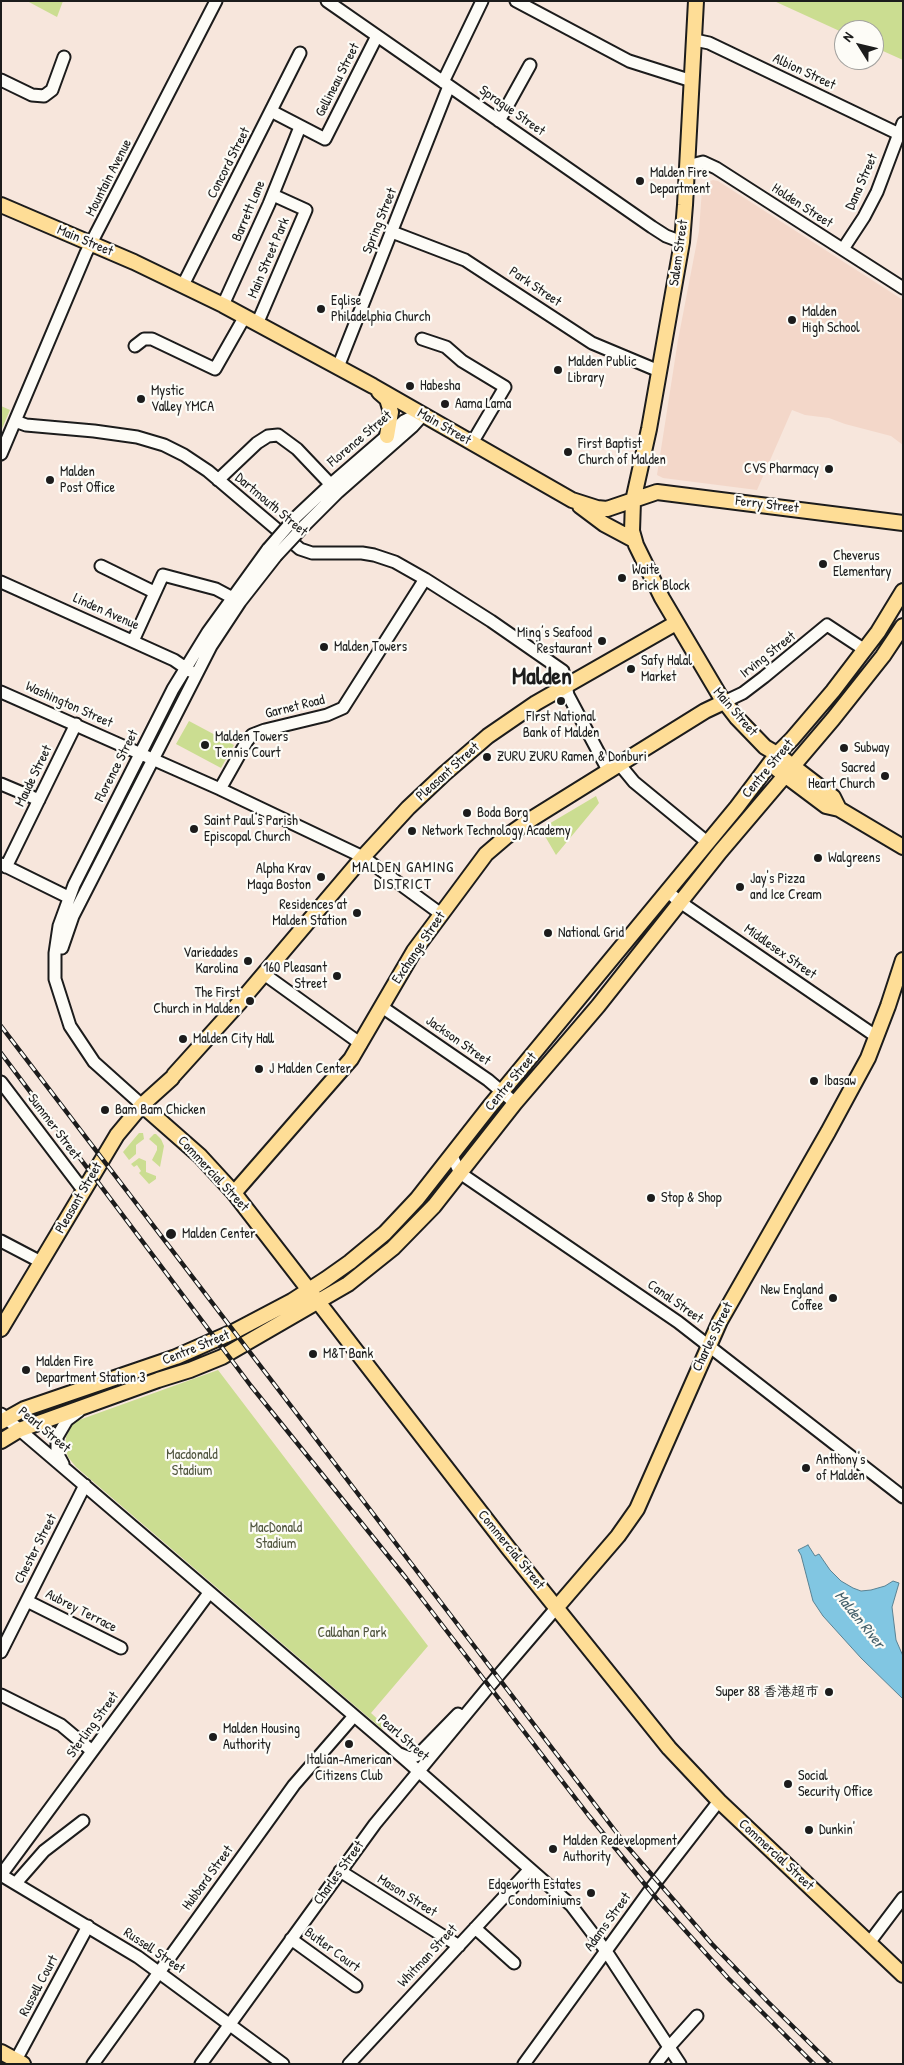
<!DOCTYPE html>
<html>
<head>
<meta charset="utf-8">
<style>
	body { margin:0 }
	#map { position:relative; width:904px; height:2065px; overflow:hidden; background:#f7e6dc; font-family:"Patrick Hand",sans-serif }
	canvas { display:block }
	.frame { position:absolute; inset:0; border:2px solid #1c1c1c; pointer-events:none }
	.north { position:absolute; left:834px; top:20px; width:50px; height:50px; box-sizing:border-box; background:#fdfcf7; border:1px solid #a3a29f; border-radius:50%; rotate:306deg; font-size:14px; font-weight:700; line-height:20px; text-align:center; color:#1c1c1c }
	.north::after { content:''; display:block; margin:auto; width:18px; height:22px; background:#1c1c1c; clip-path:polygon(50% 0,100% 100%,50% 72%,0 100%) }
</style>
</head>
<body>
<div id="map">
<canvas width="904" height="2065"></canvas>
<div class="frame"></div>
<div class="north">N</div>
</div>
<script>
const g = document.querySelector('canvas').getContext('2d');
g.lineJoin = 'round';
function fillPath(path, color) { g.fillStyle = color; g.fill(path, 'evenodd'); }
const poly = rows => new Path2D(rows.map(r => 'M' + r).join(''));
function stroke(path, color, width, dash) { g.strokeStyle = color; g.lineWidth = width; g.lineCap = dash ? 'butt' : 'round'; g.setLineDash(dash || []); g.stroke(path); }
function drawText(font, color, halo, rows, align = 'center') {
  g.font = font + ' "Patrick Hand","LXGW WenKai TC",sans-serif'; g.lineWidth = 4.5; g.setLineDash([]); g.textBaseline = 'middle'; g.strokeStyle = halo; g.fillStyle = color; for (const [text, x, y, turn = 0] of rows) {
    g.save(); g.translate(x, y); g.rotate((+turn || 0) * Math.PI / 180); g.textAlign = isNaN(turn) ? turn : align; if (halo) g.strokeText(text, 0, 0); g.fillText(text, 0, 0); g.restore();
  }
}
fillPath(poly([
	[713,180,718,181,903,300,903,445,891,436,845,424,829,418,805,415,792,410,757,490,663,478,657,475,678,340,699,231,702,189,705,183]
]), '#f3d7c9');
fillPath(poly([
	[27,1,63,1,57,17],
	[774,1,903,1,903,60,874,47,874,30,844,30,844,33],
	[1,406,10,410,1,431],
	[189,721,234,745,221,768,176,744],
	[596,796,599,803,556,855,542,831,542,828],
	[139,1133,143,1133,144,1139,136,1145,136,1154,129,1160,123,1152],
	[154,1134,156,1134,161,1139,164,1146,160,1167,152,1160,157,1150,157,1146,149,1139],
	[139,1158,146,1161,146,1172,156,1176,156,1179,149,1184,139,1173,141,1171,137,1165,134,1167,131,1164],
	[218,1370,428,1646,371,1713,385,1726,382,1729,76,1467,68,1457,65,1446,66,1437,72,1425,79,1420]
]), '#cbdd91');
const water = poly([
	[808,1545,815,1556,819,1554,830,1570,841,1581,853,1588,861,1591,871,1590,885,1586,893,1581,899,1583,892,1607,896,1640,903,1656,903,1699,861,1658,823,1616,813,1601,801,1555,798,1550,808,1545]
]);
fillPath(water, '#81c6e2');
stroke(water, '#598293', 1);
const minor = poly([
	[327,1,652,227,666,236,682,242],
	[516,1,629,61,692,81],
	[695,40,709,43,899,134],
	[1,80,32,95,44,96,52,90,64,57],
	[443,82,482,1],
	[271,111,325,139,377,36],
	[499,121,530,65],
	[687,166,703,162,716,168,903,288],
	[392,232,465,260,592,343,659,371],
	[843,249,864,217,877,192,903,123],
	[183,285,300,53],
	[223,305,269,204,300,127],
	[257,324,306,210,273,195],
	[422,339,446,347,462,361,505,387,472,443],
	[135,346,144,339,152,339,215,369,244,318],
	[338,367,449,86],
	[15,421,26,425,94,431,137,437,164,445,184,455,208,471,300,549,312,553,362,553,374,555,395,562,425,579,491,621,563,671,568,695,609,772],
	[1,454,86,253,216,1],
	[218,480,257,443,268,436,278,435,297,449,335,489],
	[295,518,330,485,404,421,414,416,423,415],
	[304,526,338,492,413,426,423,415],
	[101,566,154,592],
	[1,582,174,660,190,671],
	[133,641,163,575,216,589,231,597],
	[1,692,220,789,363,857,441,914],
	[724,702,743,693,764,677,827,625,865,650],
	[620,765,634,782,707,842],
	[1,784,39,800],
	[220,789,247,741,252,735,265,730,327,715,343,708,425,579],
	[1,864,68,897],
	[6,867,76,724],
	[667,891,680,902,877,1037],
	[62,948,73,916,211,646,240,602,276,556],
	[264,974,361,1044],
	[382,1007,488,1080,515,1103],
	[1,1082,83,1190],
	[142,1105,94,1062,70,1026,55,979,55,953,59,926,74,885,173,689,208,632,268,549],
	[452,1156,460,1173,678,1322,903,1497],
	[1,1241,41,1262],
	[1,1414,399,1754,571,1905,606,1951,680,2064],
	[63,1464,57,1453,57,1437,67,1420,79,1411],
	[27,1601,121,1648],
	[1,1652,85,1485],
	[1,1695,61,1725,92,1751],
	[400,1754,410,1758,418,1755,458,1714],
	[340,1871,459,1946],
	[1,1875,209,1593],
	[1,1875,138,1957,283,2064],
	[16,1883,44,1851,83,1821],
	[475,1928,514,1963],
	[291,1939,356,1986],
	[869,1943,903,1898],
	[16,2060,88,1926],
	[93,2064,294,1785,354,1716],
	[201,2064,375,1824,486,1690,557,1607],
	[349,2064,530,1869],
	[524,2064,653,1886,719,1801],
	[656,2064,669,2047,697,2016]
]);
const major = poly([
	[696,1,685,205,682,242,649,429,633,501,632,531,636,545,662,598,720,696,737,718,765,747,777,754,833,797,839,809],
	[1,205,134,262,223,305,373,386,572,500,597,508,607,509,657,492,903,523],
	[379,392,387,399,391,412,387,436],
	[580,506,604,524,634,540],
	[778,770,826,806,839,809,903,847],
	[174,1075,240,1002,363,857,408,808,444,774,488,736,536,703,676,623],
	[142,1105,200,1156,234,1193,509,1549,669,1748,719,1801,903,1975],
	[234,1193,351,1059,414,951,486,854,507,836,533,818,705,711,724,702],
	[1,1329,117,1135,142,1105,172,1078],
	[1,1422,24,1409,176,1357,235,1331,292,1301,326,1279,350,1262,385,1233,417,1199,490,1106,737,807,777,754,792,739,833,691,878,632,903,591],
	[1,1441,19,1430,158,1380,190,1370,222,1357,348,1284,393,1248,434,1206,515,1103,598,1006,720,852,833,719,883,656,903,626],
	[557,1607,618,1536,637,1509,720,1321,828,1132,868,1058,888,1006,903,960],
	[1,2052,23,2064]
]);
stroke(minor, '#1c1c1c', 15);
stroke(major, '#1c1c1c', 18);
stroke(minor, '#fdfcf7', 11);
stroke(major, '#fedd96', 14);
const rail = poly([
	[1,1026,626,1845,712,1944,768,2002,831,2064],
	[1,1053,251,1386,406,1578,589,1816,656,1898,728,1978,814,2064]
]);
stroke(rail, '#1c1c1c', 4.5);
stroke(rail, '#fdfcf7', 2.5, [8]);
const minorBridge = poly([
	[268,549,295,518],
	[276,556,304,526]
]);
stroke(minorBridge, '#1c1c1c', 15, []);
stroke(minorBridge, '#fdfcf7', 11);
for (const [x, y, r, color] of [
	[640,181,5,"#1c1c1c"],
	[321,309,5,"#1c1c1c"],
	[792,320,5,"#1c1c1c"],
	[558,370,5,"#1c1c1c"],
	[410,386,5,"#1c1c1c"],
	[141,399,5,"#1c1c1c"],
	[445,404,5,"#1c1c1c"],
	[568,452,5,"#1c1c1c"],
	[829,469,5,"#1c1c1c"],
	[50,480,5,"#1c1c1c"],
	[823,564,5,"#1c1c1c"],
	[622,578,5,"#1c1c1c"],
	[602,641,5,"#1c1c1c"],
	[324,647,5,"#1c1c1c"],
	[631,669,5,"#1c1c1c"],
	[561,701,5,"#1c1c1c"],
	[205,745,5,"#1c1c1c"],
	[844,748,5,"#1c1c1c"],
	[487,757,5,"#1c1c1c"],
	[885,776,5,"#1c1c1c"],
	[467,813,5,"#1c1c1c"],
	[194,829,5,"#1c1c1c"],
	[412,831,5,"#1c1c1c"],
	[818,858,5,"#1c1c1c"],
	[321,877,5,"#1c1c1c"],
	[740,887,5,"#1c1c1c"],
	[357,913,5,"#1c1c1c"],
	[548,933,5,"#1c1c1c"],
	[248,961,5,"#1c1c1c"],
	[337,976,5,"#1c1c1c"],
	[250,1001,5,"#1c1c1c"],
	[183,1039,5,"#1c1c1c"],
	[259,1069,5,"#1c1c1c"],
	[814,1081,5,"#1c1c1c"],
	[105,1110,5,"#1c1c1c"],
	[651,1198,5,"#1c1c1c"],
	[171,1234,6,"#1c1c1c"],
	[833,1298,5,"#1c1c1c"],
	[313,1354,5,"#1c1c1c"],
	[26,1370,5,"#1c1c1c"],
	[806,1468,5,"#1c1c1c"],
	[829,1692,5,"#1c1c1c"],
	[213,1737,5,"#1c1c1c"],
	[349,1744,5,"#1c1c1c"],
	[788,1784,5,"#1c1c1c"],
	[809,1830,5,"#1c1c1c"],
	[553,1849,5,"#1c1c1c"],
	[591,1893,5,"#1c1c1c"]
]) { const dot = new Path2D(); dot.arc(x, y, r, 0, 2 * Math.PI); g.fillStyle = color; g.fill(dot); stroke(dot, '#fdfcf7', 2); }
drawText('14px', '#1c1c1c', '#fdfcf7', [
	["Albion Street",804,72,25],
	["Gellineau Street",338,80,-63],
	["Sprague Street",512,111,35],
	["Concord Street",229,163,-63],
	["Mountain Avenue",109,178,-63],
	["Dana Street",862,182,-66],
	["Holden Street",802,206,33],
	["Barrett Lane",249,211,-67],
	["Spring Street",380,221,-68],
	["Main Street",85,241,23],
	["Salem Street",679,253,-82],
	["Main Street Park",269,258,-67],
	["Park Street",535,287,34],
	["Main Street",444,427,30],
	["Florence Street",360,439,-40],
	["Dartmouth Street",271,505,40],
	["Ferry Street",767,505,7],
	["Linden Avenue",106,612,24],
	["Irving Street",768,655,-38],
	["Washington Street",69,705,24],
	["Garnet Road",295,707,-14],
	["Main Street",735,712,49],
	["Florence Street",117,766,-63],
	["Centre Street",768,769,-50],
	["Pleasant Street",448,772,-42],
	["Maude Street",34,776,-64],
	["Exchange Street",419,948,-56],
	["Middlesex Street",780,952,35],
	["Jackson Street",458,1041,35],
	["Centre Street",511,1082,-50],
	["Summer Street",54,1127,53],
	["Commercial Street",213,1174,47],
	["Pleasant Street",79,1198,-60],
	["Canal Street",675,1302,35],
	["Charles Street",713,1337,-64],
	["Centre Street",196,1348,-22],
	["Pearl Street",44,1430,40],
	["Chester Street",36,1549,-63],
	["Commercial Street",511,1550,51],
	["Aubrey Terrace",81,1611,27],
	["Sterling Street",93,1725,-54],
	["Pearl Street",403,1738,41],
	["Commercial Street",776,1855,43],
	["Charles Street",339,1873,-54],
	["Hubbard Street",208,1878,-54],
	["Mason Street",407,1896,32],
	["Adams Street",608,1922,-54],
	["Butler Court",332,1950,36],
	["Russell Street",154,1951,34],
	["Whitman Street",428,1956,-47],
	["Russell Court",39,1986,-62]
]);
drawText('14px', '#1c1c1c', '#fdfcf7', [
	["Malden Fire",650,173],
	["Department",650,189],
	["Eglise",331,301],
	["Philadelphia Church",331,317],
	["Malden",802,312],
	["High School",802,328],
	["Malden Public",568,362],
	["Library",568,378],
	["Habesha",420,386],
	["Mystic",151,391],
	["Valley YMCA",151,407],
	["Aama Lama",455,404],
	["First Baptist",578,444],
	["Church of Malden",578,460],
	["CVS Pharmacy",819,469,"right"],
	["Malden",60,472],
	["Post Office",60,488],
	["Cheverus",833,556],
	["Elementary",833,572],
	["Waite",632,570],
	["Brick Block",632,586],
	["Ming’s Seafood",592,633,"right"],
	["Restaurant",592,649,"right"],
	["Malden Towers",334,647],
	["Safy Halal",641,661],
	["Market",641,677],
	["FIrst National",561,717,"center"],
	["Bank of Malden",561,733,"center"],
	["Malden Towers",215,737],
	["Tennis Court",215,753],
	["Subway",854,748],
	["ZURU ZURU Ramen & Donburi",497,757],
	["Sacred",875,768,"right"],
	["Heart Church",875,784,"right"],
	["Boda Borg",477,813],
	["Saint Paul's Parish",204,821],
	["Episcopal Church",204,837],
	["Network Technology Academy",422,831],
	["Walgreens",828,858],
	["Alpha Krav",311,869,"right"],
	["Maga Boston",311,885,"right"],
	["Jay's Pizza",750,879],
	["and Ice Cream",750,895],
	["Residences at",347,905,"right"],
	["Malden Station",347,921,"right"],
	["National Grid",558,933],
	["Variedades",238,953,"right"],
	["Karolina",238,969,"right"],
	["160 Pleasant",327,968,"right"],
	["Street",327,984,"right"],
	["The First",240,993,"right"],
	["Church in Malden",240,1009,"right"],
	["Malden City Hall",193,1039],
	["J Malden Center",269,1069],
	["Ibasaw",824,1081],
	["Bam Bam Chicken",115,1110],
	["Stop & Shop",661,1198],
	["Malden Center",182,1234],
	["New England",823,1290,"right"],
	["Coffee",823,1306,"right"],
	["M&T Bank",323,1354],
	["Malden Fire",36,1362],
	["Department Station 3",36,1378],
	["Anthony's",816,1460],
	["of Malden",816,1476],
	["Super 88 香港超市",819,1692,"right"],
	["Malden Housing",223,1729],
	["Authority",223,1745],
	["Italian-American",349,1760,"center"],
	["Citizens Club",349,1776,"center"],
	["Social",798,1776],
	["Security Office",798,1792],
	["Dunkin'",819,1830],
	["Malden Redevelopment",563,1841],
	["Authority",563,1857],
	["Edgeworth Estates",581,1885,"right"],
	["Condominiums",581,1901,"right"]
], 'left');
drawText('14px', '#51563f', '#fdfcf7', [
	["Macdonald",192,1455],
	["Stadium",192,1471],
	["MacDonald",276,1528],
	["Stadium",276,1544],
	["Callahan Park",352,1633]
]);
g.letterSpacing = '1px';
drawText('15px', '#1c1c1c', '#fdfcf7', [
	["MALDEN GAMING",403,868],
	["DISTRICT",403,885]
]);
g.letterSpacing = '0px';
drawText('italic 15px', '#44606b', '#fdfcf7', [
	["Malden River",859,1620,51]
]);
drawText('bold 24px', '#1c1c1c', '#fdfcf7', [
	["Malden",542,678]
]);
</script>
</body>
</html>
